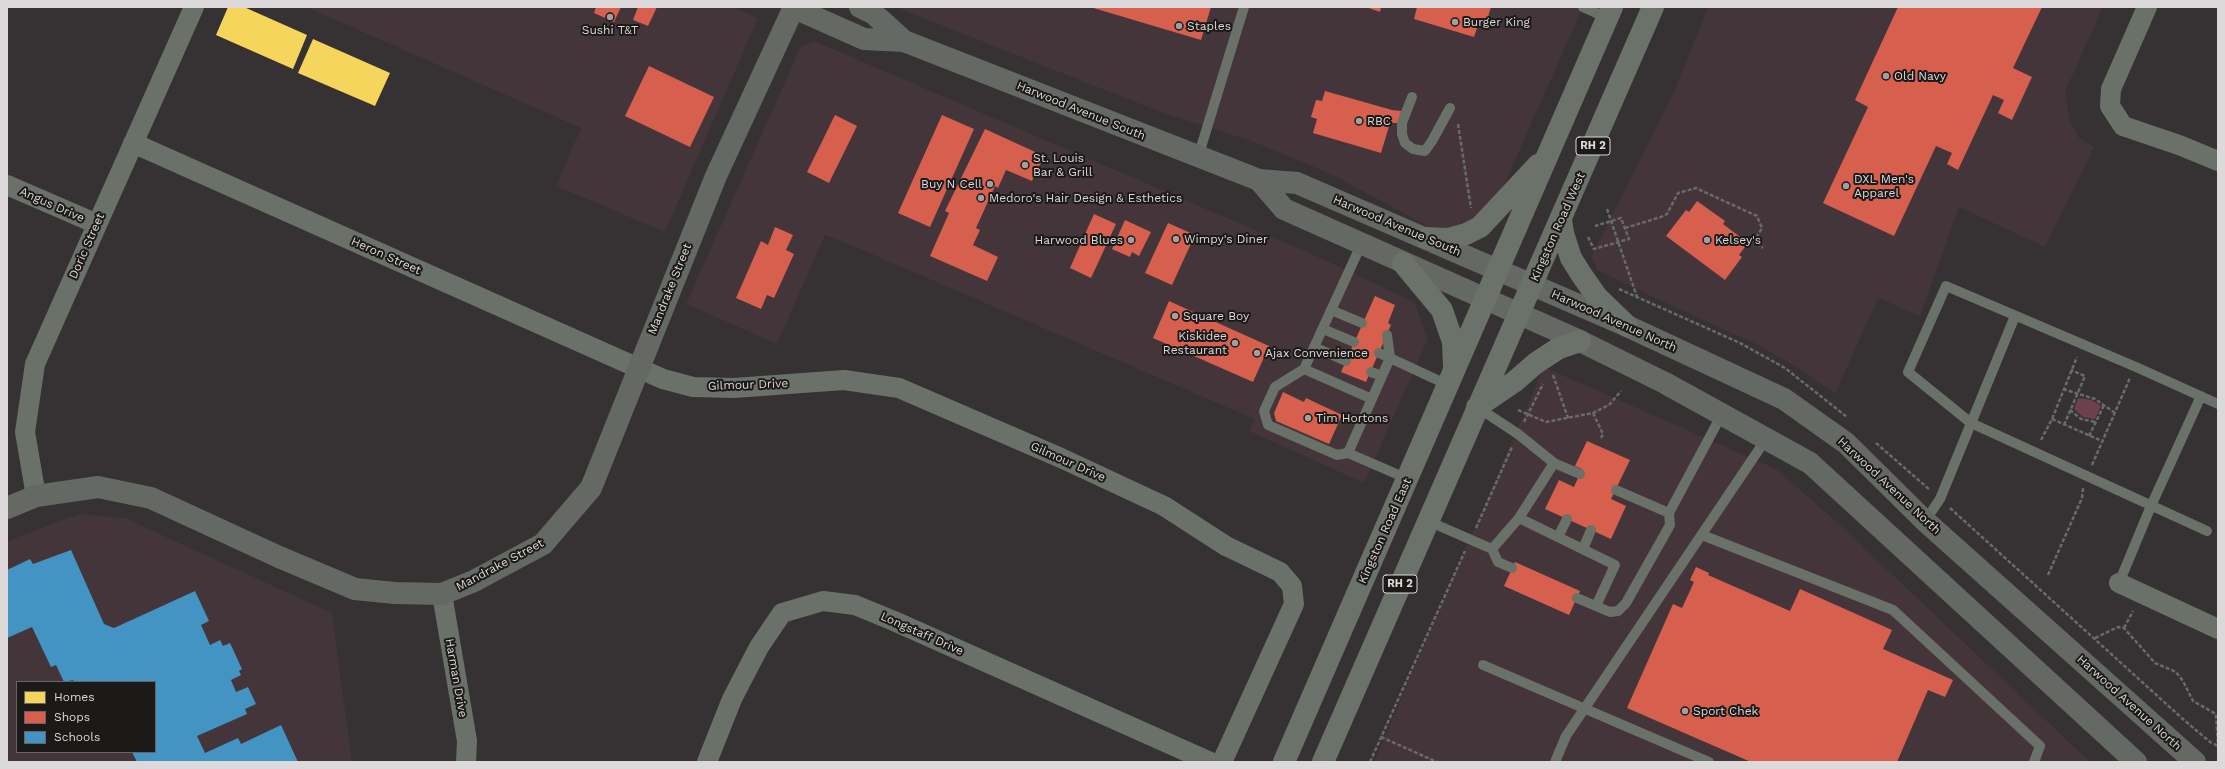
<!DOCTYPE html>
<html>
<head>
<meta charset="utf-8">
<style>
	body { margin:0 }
	#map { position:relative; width:2225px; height:769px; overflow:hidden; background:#363132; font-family:"Work Sans",sans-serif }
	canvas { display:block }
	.frame { position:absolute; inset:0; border:8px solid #ddd8d9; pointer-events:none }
	.legend { position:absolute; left:16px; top:681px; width:140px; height:72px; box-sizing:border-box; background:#1c1919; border:1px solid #696566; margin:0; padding:5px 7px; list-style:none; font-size:12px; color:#ddd8d9 }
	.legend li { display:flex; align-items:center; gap:8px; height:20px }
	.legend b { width:20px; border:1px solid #696566 }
</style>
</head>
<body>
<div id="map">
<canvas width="2225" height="769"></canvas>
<div class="frame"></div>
<ul class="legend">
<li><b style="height:11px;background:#f6d55c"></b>Homes</li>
<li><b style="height:11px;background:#d6604d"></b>Shops</li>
<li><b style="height:11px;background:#4393c3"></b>Schools</li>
</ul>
</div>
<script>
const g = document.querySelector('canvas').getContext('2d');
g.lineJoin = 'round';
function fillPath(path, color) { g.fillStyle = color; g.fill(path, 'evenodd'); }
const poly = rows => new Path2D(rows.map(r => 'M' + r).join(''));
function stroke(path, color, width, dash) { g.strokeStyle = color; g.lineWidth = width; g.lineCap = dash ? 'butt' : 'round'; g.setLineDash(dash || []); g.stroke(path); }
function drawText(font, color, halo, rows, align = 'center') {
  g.font = font + ' "Work Sans",sans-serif'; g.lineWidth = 4; g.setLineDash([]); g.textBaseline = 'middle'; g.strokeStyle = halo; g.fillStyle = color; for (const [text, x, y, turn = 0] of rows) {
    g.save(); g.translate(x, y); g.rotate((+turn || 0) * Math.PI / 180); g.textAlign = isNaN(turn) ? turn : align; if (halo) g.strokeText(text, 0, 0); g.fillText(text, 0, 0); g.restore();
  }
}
fillPath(poly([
	[306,7,733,7,758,18,665,232,556,186,581,128],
	[896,7,1583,7,1500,194,1479,217,1444,232,1429,227,1335,176,1252,141,1160,112],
	[1708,7,2103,7,2065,92,2070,122,2079,138,2094,147,2045,247,1959,207,1920,316,1878,298,1835,394,1800,369,1758,345,1657,299,1597,270,1591,257,1675,89],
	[814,41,1323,259,1414,302,1428,339,1364,483,1249,431,1254,419,846,243,825,235,777,344,686,304,800,48],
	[1544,367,1776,469,1837,522,2090,762,1374,762],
	[79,514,125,518,332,613,352,762,7,762,7,541],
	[17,682,155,682,155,752,17,752]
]), '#433539');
fillPath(poly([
	[2078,398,2092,400,2101,406,2095,419,2083,417,2074,409]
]), '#6d404d');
fillPath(poly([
	[228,7,244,7,307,35,293,69,216,35],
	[313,39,390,73,375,106,298,73]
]), '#f6d55c');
fillPath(poly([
	[596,7,621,7,614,22,594,13],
	[638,7,657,7,648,26,633,20],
	[1090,7,1211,7,1201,40],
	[1366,7,1381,7,1380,12],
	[1417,7,1491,7,1485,27,1478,25,1474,37,1414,19],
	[1898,7,2042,7,2013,68,2032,77,2012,120,1998,113,2004,100,1993,95,1958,170,1947,164,1952,153,1936,146,1894,236,1823,203,1868,107,1855,100],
	[649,66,714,97,690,147,625,116],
	[1325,91,1392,110,1401,111,1401,123,1390,123,1381,153,1313,133,1317,119,1311,117,1316,100,1322,101],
	[835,115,857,126,829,183,807,172],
	[942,115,974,129,930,227,898,213],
	[985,129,1044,156,1032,181,1006,170,998,188,995,186,976,228,980,230,973,245,998,257,987,281,930,256,949,213,945,211],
	[1697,201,1725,221,1723,224,1748,243,1739,255,1742,257,1725,280,1666,236,1686,210,1689,212],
	[1094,214,1116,224,1091,278,1070,268],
	[1125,220,1151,232,1139,256,1132,252,1130,257,1112,249],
	[1168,223,1195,235,1172,285,1145,273],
	[775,227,793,235,786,250,794,254,774,298,767,295,761,309,736,298,761,241,768,245],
	[1375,296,1395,305,1388,323,1391,325,1366,382,1341,372],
	[1169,301,1269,346,1253,382,1153,338],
	[1283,392,1304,402,1306,398,1342,415,1329,444,1276,421,1274,413],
	[1587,441,1630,460,1611,499,1626,506,1611,539,1545,509,1559,480,1574,487,1582,469,1575,466],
	[1515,562,1580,591,1569,615,1504,586],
	[1696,567,1709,573,1708,575,1790,611,1800,589,1892,630,1883,649,1953,680,1945,697,1928,690,1897,762,1751,762,1627,708,1673,604,1682,608,1694,582,1690,580]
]), '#d6604d');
fillPath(poly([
	[71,550,104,624,114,628,195,591,209,621,201,625,210,645,220,640,223,646,230,643,242,669,239,671,241,675,231,680,236,692,248,687,256,704,245,709,247,714,197,736,205,753,238,738,241,744,281,725,298,762,137,762,132,752,155,752,155,682,74,682,73,680,64,682,56,665,51,667,32,627,7,638,7,570,30,559,33,564]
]), '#4393c3');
stroke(poly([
	[1458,124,1471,208],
	[1607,209,1637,297],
	[1625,228,1661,217,1667,214,1678,193,1696,188,1757,216,1762,228,1754,242,1763,248],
	[1588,237,1594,249,1629,239,1621,218,1595,226],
	[1619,289,1740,343,1785,368,1847,417],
	[1553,375,1568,418],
	[2063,389,2095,399,2115,413],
	[1518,410,1546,422,1593,413,1609,405,1621,391],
	[2070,410,2081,419,2096,422],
	[1593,413,1603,434,1601,438],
	[2052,419,2102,441],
	[1524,422,1543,384],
	[2064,425,2085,376,2071,370],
	[2089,436,2104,405],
	[2041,440,2052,419,2077,357],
	[1876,443,1930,490],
	[2092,465,2130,378],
	[1950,508,2184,720,2210,742,2218,746],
	[1476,528,1512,447],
	[2048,575,2082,498,2083,488],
	[2124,628,2133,611],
	[2095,638,2118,627,2124,628,2155,663,2176,672,2183,681,2193,701,2216,714,2218,745],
	[1381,737,1437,762],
	[1370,762,1465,551]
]), '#686b67', 2.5, [4, 2]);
stroke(poly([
	[1583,7,1607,18],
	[1412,97,1402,123,1402,134,1405,143,1413,149,1425,151,1432,141,1450,108],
	[1198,157,1244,7],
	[1361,245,1304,369,1372,399],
	[1331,310,1362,323],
	[1323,329,1354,342],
	[1387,335,1390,358],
	[1314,347,1346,361],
	[1379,353,1390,358],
	[1304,369,1275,387,1264,411,1268,425,1337,455,1348,453],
	[1371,372,1382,376],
	[1477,407,1518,434,1554,463,1519,518],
	[1554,463,1580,474],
	[1408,479,1348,453,1390,358,1448,385],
	[1616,490,1669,513],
	[1428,521,1492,549,1519,518,1615,565,1596,606],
	[1925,521,1940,499,2015,316],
	[2207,531,1971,423,1908,372,1946,286,2136,367,2218,404],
	[1702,535,1893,610,2040,746,2034,762],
	[1558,537,1567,519],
	[1492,549,1498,562,1512,568],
	[1583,549,1591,530],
	[2119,583,2151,506,2201,396],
	[1577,598,1610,612,1618,611,1626,603,1670,525,1669,513,1722,414],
	[1483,665,1709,762],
	[1555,762,1566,736,1766,439]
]), '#697169', 10);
stroke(poly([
	[2147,7,2111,89,2110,106,2123,126,2179,145,2218,161],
	[133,143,663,379,693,387,734,388,844,380,899,388,1061,458,1164,506,1226,546,1280,572,1292,586,1294,604,1222,762],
	[7,185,97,224],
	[36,496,25,432,35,364,194,7],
	[2119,583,2218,629],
	[442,594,467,741,466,762],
	[707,762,732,699,759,647,782,613,823,601,855,605,894,621,1210,762]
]), '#697169', 20);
stroke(poly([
	[792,7,864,39,904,41,1259,180,1297,183,1627,326,1784,399,1846,443,1925,521,2195,762],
	[860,7,874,14,904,41],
	[1259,180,1284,209,1580,341,1665,383,1810,463,2136,762],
	[7,508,36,496,98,487,151,498,279,557,355,589,395,593,442,594,474,581,543,544,591,488,716,176,794,7]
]), '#646963', 22);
stroke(poly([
	[1561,220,1563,233,1571,258,1581,274,1597,297,1627,326],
	[1426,238,1448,239,1466,234,1480,227,1538,165],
	[1403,263,1442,310,1453,342,1454,367],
	[1477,407,1514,382,1536,363,1559,348,1580,341],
	[1284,762,1612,7],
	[1323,762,1653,7]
]), '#6a7269', 22);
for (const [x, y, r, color] of [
	[610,17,4,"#a39e9f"],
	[1455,22,4,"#a39e9f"],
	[1179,26,4,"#a39e9f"],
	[1886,76,4,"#a39e9f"],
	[1359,121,4,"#a39e9f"],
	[1025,165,4,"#a39e9f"],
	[990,184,4,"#a39e9f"],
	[1846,186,4,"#a39e9f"],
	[981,198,4,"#a39e9f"],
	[1176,239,4,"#a39e9f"],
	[1131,240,4,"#a39e9f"],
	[1707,240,4,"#a39e9f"],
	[1175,316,4,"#a39e9f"],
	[1235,343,4,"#a39e9f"],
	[1257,353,4,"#a39e9f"],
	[1308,418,4,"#a39e9f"],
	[1685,711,4,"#a39e9f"]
]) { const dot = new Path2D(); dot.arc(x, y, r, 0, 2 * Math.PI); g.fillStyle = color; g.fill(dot); stroke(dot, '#1c1919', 1.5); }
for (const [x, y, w] of [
	[1593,146,34],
	[1400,584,34]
]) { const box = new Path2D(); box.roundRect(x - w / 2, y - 9, w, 18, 3); g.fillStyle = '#1c1919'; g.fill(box); stroke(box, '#ddd8d9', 1); }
drawText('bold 11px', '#ddd8d9', null, [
	["RH 2",1593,146],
	["RH 2",1400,584]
]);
drawText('12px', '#ddd8d9', '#1c1919', [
	["Burger King",1463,22],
	["Staples",1187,26],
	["Sushi T&T",610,30,"center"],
	["Old Navy",1894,76],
	["RBC",1367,121],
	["St. Louis",1033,158],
	["Bar & Grill",1033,172],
	["DXL Men's",1854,179],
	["Apparel",1854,193],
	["Buy N Cell",982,184,"right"],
	["Medoro's Hair Design & Esthetics",989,198],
	["Wimpy's Diner",1184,239],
	["Harwood Blues",1123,240,"right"],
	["Kelsey's",1715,240],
	["Square Boy",1183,316],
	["Kiskidee",1227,336,"right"],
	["Restaurant",1227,350,"right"],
	["Ajax Convenience",1265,353],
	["Tim Hortons",1316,418],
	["Sport Chek",1693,711]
], 'left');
drawText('12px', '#ddd8d9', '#1c1919', [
	["Harwood Avenue South",1081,111,22],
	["Angus Drive",52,205,24],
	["Harwood Avenue South",1397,226,23],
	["Kingston Road West",1558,227,-66],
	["Doric Street",87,246,-66],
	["Heron Street",386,256,24],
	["Mandrake Street",670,289,-68],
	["Harwood Avenue North",1614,321,24],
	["Gilmour Drive",748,385,-2],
	["Gilmour Drive",1068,462,24],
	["Harwood Avenue North",1889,486,43],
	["Kingston Road East",1385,531,-66],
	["Mandrake Street",500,565,-28],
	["Longstaff Drive",922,634,24],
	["Harman Drive",456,678,80],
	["Harwood Avenue North",2129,703,42]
]);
</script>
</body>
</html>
